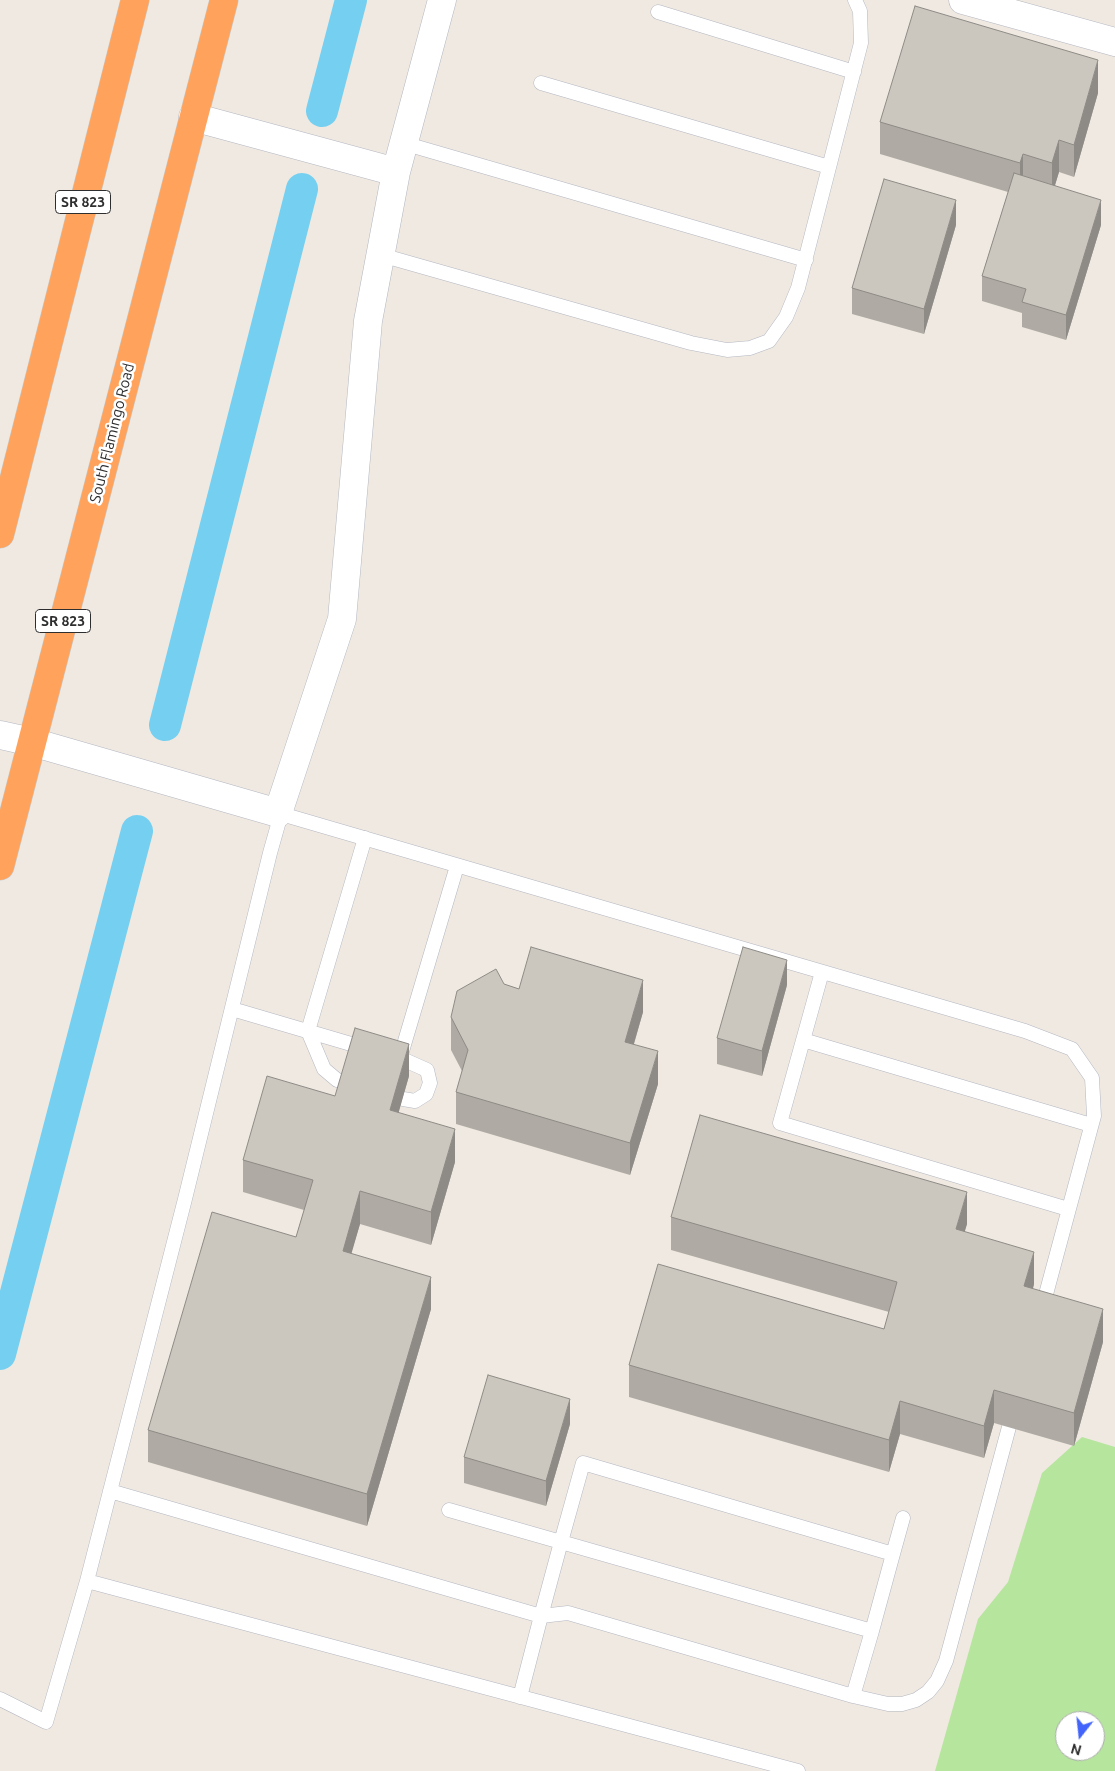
<!DOCTYPE html>
<html>
<head>
<meta charset="utf-8">
<style>
	body { margin:0 }
	#map { position:relative; width:1115px; height:1771px; overflow:hidden; background:#efe9e1; font-family:Ubuntu,sans-serif }
	canvas { display:block }
	.north { position:absolute; left:1055px; top:1711px; width:50px; height:50px; box-sizing:border-box; background:#fff; border:1px solid #ababab; border-radius:50%; rotate:196deg; font-size:14px; font-weight:700; line-height:20px; text-align:center; color:#2e2e2e }
	.north::after { content:''; display:block; margin:auto; width:18px; height:22px; background:#4264fb; clip-path:polygon(50% 0,100% 100%,50% 72%,0 100%) }
</style>
</head>
<body>
<div id="map">
<canvas width="1115" height="1771"></canvas>
<div class="north">N</div>
</div>
<script>
const g = document.querySelector('canvas').getContext('2d');
g.lineJoin = 'round';
function fillPath(path, color) { g.fillStyle = color; g.fill(path, 'evenodd'); }
const poly = rows => new Path2D(rows.map(r => 'M' + r).join(''));
function stroke(path, color, width, dash) { g.strokeStyle = color; g.lineWidth = width; g.lineCap = dash ? 'butt' : 'round'; g.setLineDash(dash || []); g.stroke(path); }
function drawText(font, color, halo, rows, align = 'center') {
  g.font = font + ' Ubuntu,sans-serif'; g.lineWidth = 5; g.setLineDash([]); g.textBaseline = 'middle'; g.strokeStyle = halo; g.fillStyle = color; for (const [text, x, y, turn = 0] of rows) {
    g.save(); g.translate(x, y); g.rotate((+turn || 0) * Math.PI / 180); g.textAlign = isNaN(turn) ? turn : align; if (halo) g.strokeText(text, 0, 0); g.fillText(text, 0, 0); g.restore();
  }
}
fillPath(poly([
	[1082,1437,1115,1447,1115,1771,935,1771,978,1619,1008,1582,1042,1473],
	[1065,1721,1095,1721,1095,1751,1065,1751]
]), '#b6e59e');
stroke(poly([
	[322,111,351,0],
	[165,725,302,189],
	[0,1354,137,831]
]), '#75cff0', 32);
const lane = poly([
	[658,12,854,72],
	[541,83,829,167],
	[403,143,806,260],
	[381,255,691,343,727,350,750,348,769,341,786,317,798,288,861,43,860,11,855,0],
	[278,813,1025,1031,1072,1049,1092,1078,1094,1116,1042,1309],
	[822,972,780,1123,1068,1209],
	[232,1009,368,1049],
	[803,1040,1091,1125],
	[398,1058,400,1058,457,866],
	[400,1058,427,1070,430,1083,426,1094,415,1101,403,1099],
	[348,1083,337,1080,324,1069,308,1031,365,838],
	[110,1491,541,1616,561,1542,583,1463,893,1554,872,1631,561,1542,449,1510],
	[893,1554,903,1518],
	[87,1581,185,1199,270,853,281,814],
	[853,1696,888,1704,902,1704,916,1700,928,1692,937,1681,946,1661,1009,1427],
	[520,1697,541,1616,568,1613,853,1696,872,1631],
	[0,1699,46,1722,87,1581,798,1771]
]);
const street = poly([
	[963,0,1115,42],
	[193,117,396,172],
	[0,735,32,742,278,813,342,619,368,321,396,172,442,0]
]);
const highway = poly([
	[0,534,135,0],
	[0,866,224,0]
]);
stroke(lane, '#b4b7c1', 15);
stroke(street, '#b4b7c1', 29);
stroke(highway, '#c9c9c9', 29);
stroke(lane, '#fff', 14);
stroke(street, '#fff', 28);
stroke(highway, '#ffa35c', 28);
fillPath(poly([
	[1098,93,1074,177,1059,172,1055,185,1101,225,1066,340,1022,327,1022,313,982,301,982,276,1008,192,880,154,880,122],
	[956,225,924,334,852,314,852,288],
	[504,984,519,989,643,1012,634,1044,658,1084,630,1175,456,1124,456,1092,462,1071,451,1050,451,1017],
	[787,985,762,1076,717,1064,717,1038],
	[409,1076,398,1113,455,1162,431,1245,360,1224,351,1253,431,1309,367,1526,148,1462,148,1430,296,1237,304,1210,243,1192,243,1160,335,1096],
	[671,1217,967,1224,964,1232,1034,1284,1033,1289,1103,1342,1074,1446,994,1423,984,1458,900,1434,889,1472,629,1397,629,1365,884,1329,889,1312,671,1250],
	[570,1424,546,1506,464,1483,464,1457]
]), '#afaba4');
fillPath(poly([
	[1098,60,1098,93,1074,177,1074,145],
	[1059,140,1059,172,1052,195,1052,163],
	[1023,154,1023,186,1020,196,1020,163],
	[956,200,956,225,924,334,924,309],
	[1101,200,1101,225,1066,340,1066,315],
	[787,960,787,985,762,1076,762,1051],
	[643,980,643,1012,625,1074,625,1042],
	[409,1044,409,1076,390,1143,390,1110],
	[658,1051,658,1084,630,1175,630,1143],
	[455,1129,455,1162,431,1245,431,1212],
	[360,1191,360,1224,343,1283,343,1251],
	[967,1192,967,1224,956,1262,956,1229],
	[1034,1252,1034,1284,1024,1319,1024,1286],
	[431,1277,431,1309,367,1526,367,1494],
	[1103,1309,1103,1342,1074,1446,1074,1413],
	[994,1390,994,1423,984,1458,984,1426],
	[570,1399,570,1424,546,1506,546,1481],
	[900,1401,900,1434,889,1472,889,1440]
]), '#8e8b86');
const building = poly([
	[915,6,1098,60,1074,145,1059,140,1052,163,1023,154,1020,163,880,122,915,6],
	[1014,173,1101,200,1066,315,1022,302,1026,289,982,276,1014,173],
	[884,179,956,200,924,309,852,288,884,179],
	[531,947,643,980,625,1042,658,1051,630,1143,456,1092,468,1050,451,1017,457,991,496,969,504,984,519,989,531,947],
	[743,947,787,960,762,1051,717,1038,743,947],
	[355,1028,409,1044,390,1110,455,1129,431,1212,360,1191,343,1251,431,1277,367,1494,148,1430,212,1212,296,1237,313,1180,243,1160,267,1076,335,1096,355,1028],
	[700,1115,967,1192,956,1229,1034,1252,1024,1286,1103,1309,1074,1413,994,1390,984,1426,900,1401,889,1440,629,1365,658,1264,884,1329,897,1282,671,1217,700,1115],
	[488,1375,570,1399,546,1481,464,1457,488,1375]
]);
fillPath(building, '#cbc7bf');
stroke(building, '#8e8b86', 1);
for (const [x, y, w] of [
	[83,202,55],
	[63,621,55]
]) { const box = new Path2D(); box.roundRect(x - w / 2, y - 11.5, w, 23, 4); g.fillStyle = '#fff'; g.fill(box); stroke(box, '#2e2e2e', 1); }
drawText('bold 14px', '#2e2e2e', null, [
	["SR 823",83,202],
	["SR 823",63,621]
]);
drawText('15px', '#2e2e2e', '#fff', [
	["South Flamingo Road",112,433,-76]
]);
</script>
</body>
</html>
